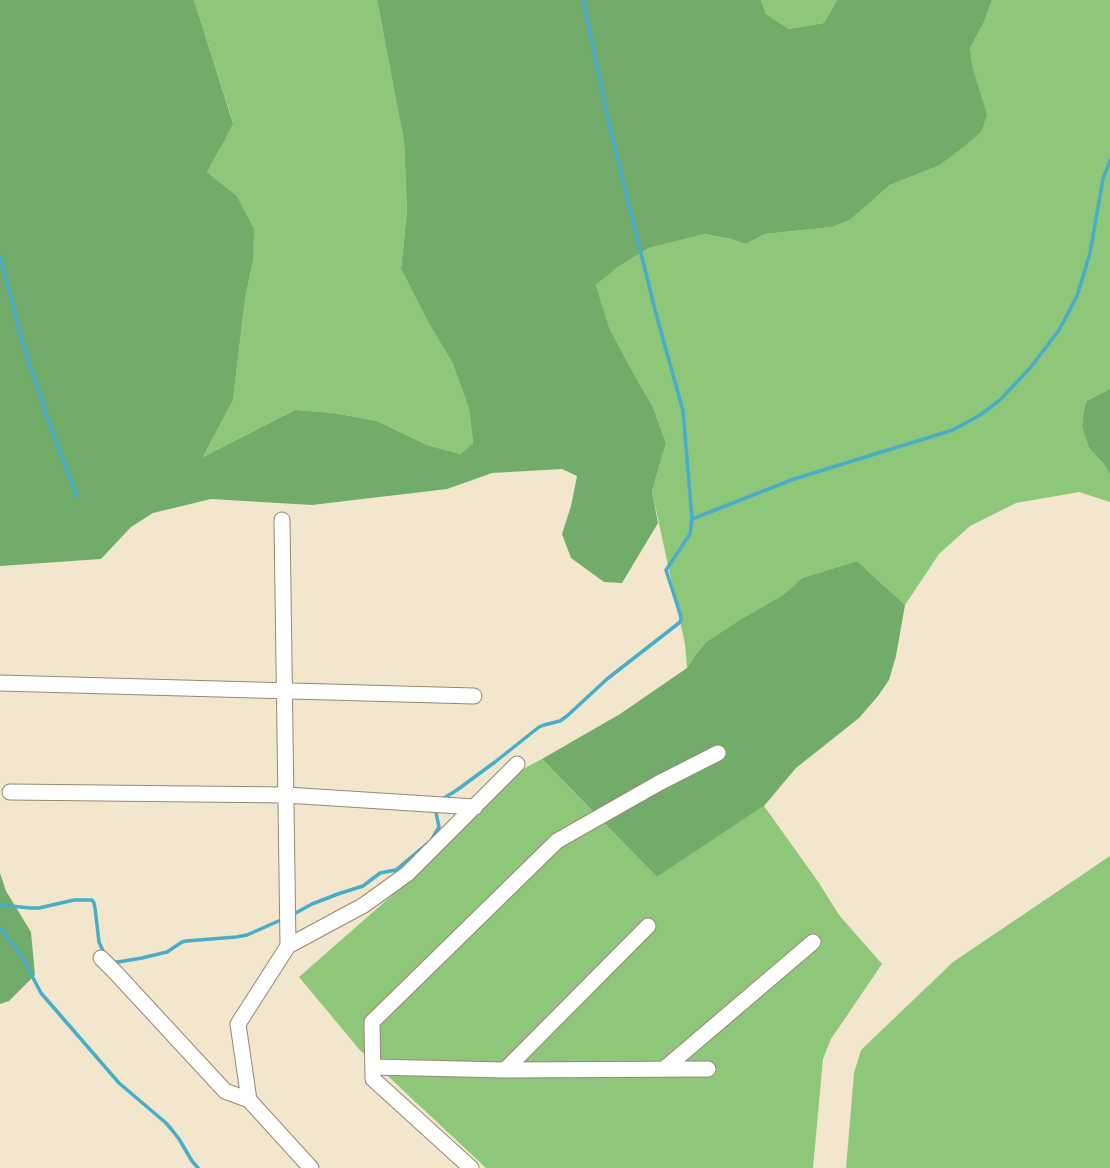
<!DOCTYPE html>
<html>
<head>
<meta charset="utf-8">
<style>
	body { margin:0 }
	canvas { display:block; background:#f2e6cc }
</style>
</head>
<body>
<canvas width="1110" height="1168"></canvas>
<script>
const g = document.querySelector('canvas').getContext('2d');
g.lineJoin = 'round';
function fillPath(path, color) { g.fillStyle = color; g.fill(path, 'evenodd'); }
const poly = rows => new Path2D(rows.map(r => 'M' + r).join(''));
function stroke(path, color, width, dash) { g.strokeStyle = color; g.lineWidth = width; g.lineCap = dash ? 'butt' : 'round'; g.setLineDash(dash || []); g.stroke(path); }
fillPath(poly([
	[194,0,377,0,404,142,407,210,401,269,428,322,453,364,469,409,473,443,460,454,427,445,377,421,334,413,295,410,203,457,233,400,245,299,253,261,236,195,207,172,225,140,233,122],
	[761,0,837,0,824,23,789,29,766,14],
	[992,0,1110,0,1110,389,1086,401,1083,415,1082,427,1089,448,1103,463,1110,474,1110,502,1079,492,1016,503,970,526,939,554,905,605,857,561,802,578,783,595,741,619,706,642,696,654,687,668,685,644,652,491,666,443,653,407,631,369,609,327,596,285,618,267,649,248,705,234,731,239,746,244,765,234,832,227,850,220,890,185,938,166,973,69,970,48,984,22],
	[542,759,657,877,764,806,819,883,839,915,882,964,831,1039,823,1059,813,1168,486,1168,359,1049,299,977,389,898,523,769],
	[1110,856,1110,1168,846,1168,854,1073,861,1050,953,962]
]), '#8ec77a');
fillPath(poly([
	[0,0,194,0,233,123,225,140,207,172,236,195,254,229,253,261,245,299,233,400,203,457,295,410,334,413,377,421,427,445,460,454,473,443,469,409,453,364,428,322,401,269,407,210,404,142,377,0,761,0,766,14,789,29,824,23,837,0,992,0,984,22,970,48,973,69,987,115,981,132,961,149,938,166,890,185,850,220,832,227,765,234,746,244,731,239,705,234,649,248,618,267,596,285,609,327,631,369,653,407,666,443,652,491,658,523,622,583,604,582,571,558,562,534,571,506,577,476,562,469,492,473,447,489,312,505,211,499,153,513,131,527,101,559,0,566],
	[1110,389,1110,474,1103,463,1089,448,1082,427,1083,415,1086,401],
	[857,561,905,605,896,656,889,680,878,696,859,718,796,768,764,806,657,877,542,759,620,714,687,668,696,654,706,642,741,619,783,595,802,578],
	[0,873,6,891,31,932,35,975,9,1001,0,1004]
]), '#72ac6a');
stroke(poly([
	[0,257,23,344,52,431,77,496],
	[692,519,794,479,953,430,980,415,1000,400,1031,367,1059,330,1077,296,1090,253,1103,179,1110,160],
	[441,800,457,790,495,762,539,727,544,725,560,721,567,716,607,679,679,623,681,620,681,617,676,601,666,570,690,534,692,519,683,411,655,310,609,124,583,0],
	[432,839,439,827,435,808],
	[0,905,30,908,39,908,74,900,92,900,94,903,95,908,99,942,105,955],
	[292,915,312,904,338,894,363,886,380,873,396,870,428,843],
	[0,928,21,955,41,993,119,1083,166,1123,172,1130,179,1139,192,1161,198,1168],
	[112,962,118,962,142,958,167,952,182,942,186,941,236,937,247,935,283,919]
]), '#48adc8', 3.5);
const street = poly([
	[282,520,288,946,238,1024,249,1100,311,1168],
	[0,683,474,696],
	[10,792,286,795,475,807],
	[288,946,364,905,407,874,517,764],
	[101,958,115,972,225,1091,249,1100],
	[373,1067,505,1070,708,1069],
	[664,1069,813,942],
	[505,1070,648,926],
	[471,1168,373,1079,372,1022,557,841,659,783,718,753]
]);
stroke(street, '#968875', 17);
stroke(street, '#fff', 15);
</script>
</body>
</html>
